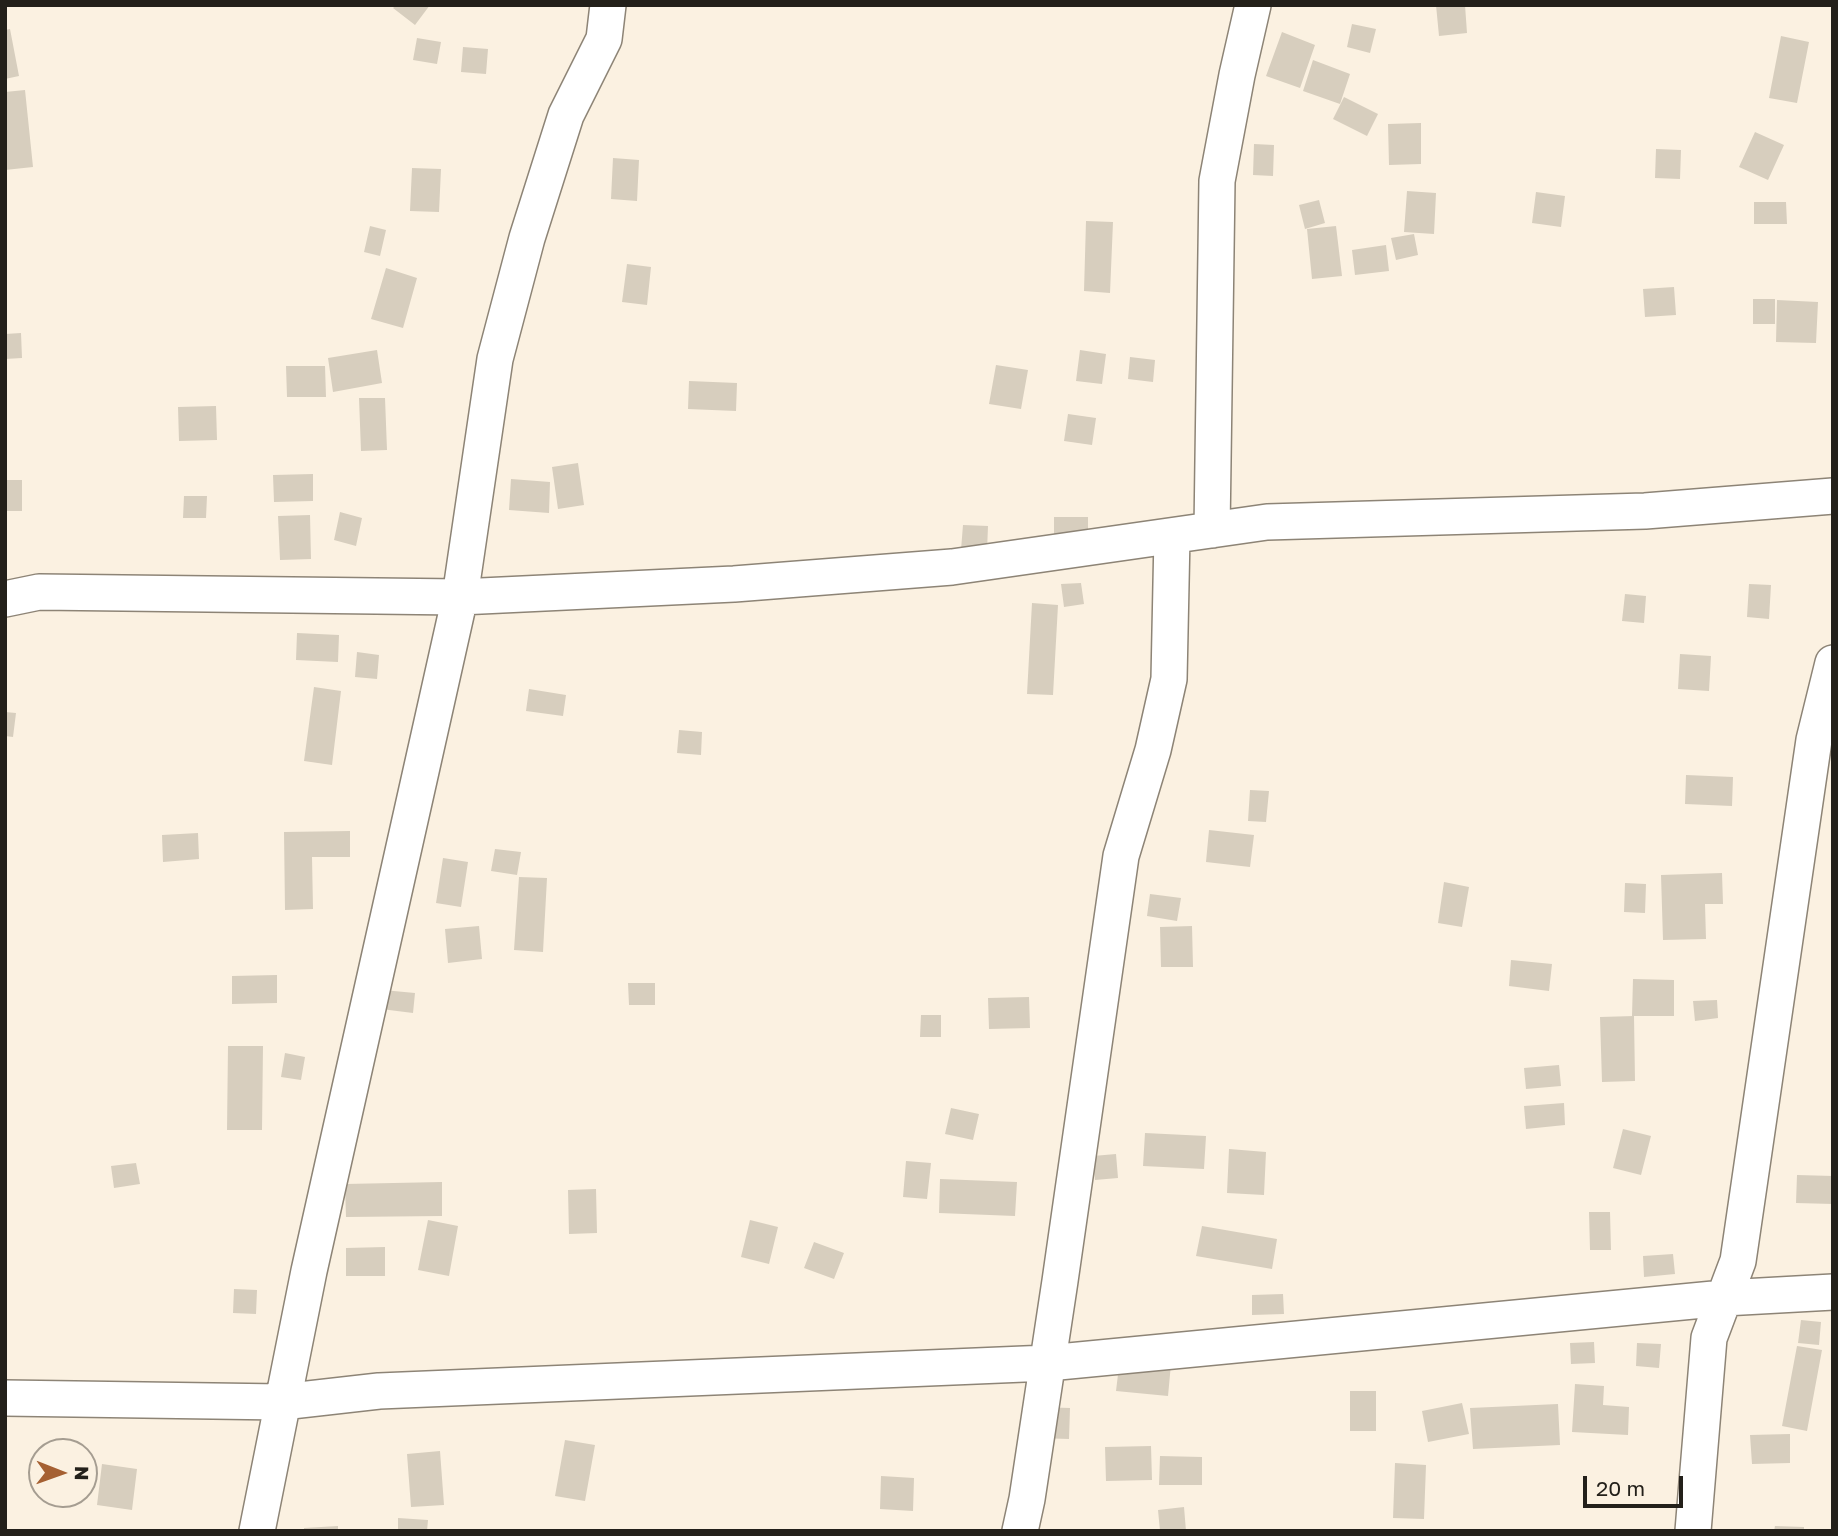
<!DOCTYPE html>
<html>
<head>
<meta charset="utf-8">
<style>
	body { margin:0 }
	#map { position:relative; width:1838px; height:1536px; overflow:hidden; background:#fbf1e1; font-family:"Golos Text",sans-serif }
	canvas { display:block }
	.frame { position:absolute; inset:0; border:7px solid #23201a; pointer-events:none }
	.north { position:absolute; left:28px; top:1438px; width:70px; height:70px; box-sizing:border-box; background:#fbf1e1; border:2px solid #a59d91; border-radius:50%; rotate:91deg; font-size:19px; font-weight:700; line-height:28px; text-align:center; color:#23201a }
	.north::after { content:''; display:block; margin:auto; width:24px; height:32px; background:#a56032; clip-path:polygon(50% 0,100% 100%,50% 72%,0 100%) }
	.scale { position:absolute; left:1583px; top:1476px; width:100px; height:32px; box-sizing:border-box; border:4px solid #23201a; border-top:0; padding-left:9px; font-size:21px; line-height:24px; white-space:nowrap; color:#23201a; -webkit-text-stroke:5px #fbf1e1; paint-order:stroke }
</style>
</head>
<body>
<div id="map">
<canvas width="1838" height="1536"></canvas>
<div class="frame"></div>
<div class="north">N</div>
<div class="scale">20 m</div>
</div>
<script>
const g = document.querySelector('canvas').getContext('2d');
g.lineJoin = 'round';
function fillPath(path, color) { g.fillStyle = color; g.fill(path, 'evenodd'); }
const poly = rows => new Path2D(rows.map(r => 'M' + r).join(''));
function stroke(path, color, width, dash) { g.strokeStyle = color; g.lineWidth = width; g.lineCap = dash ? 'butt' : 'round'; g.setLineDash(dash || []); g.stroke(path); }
fillPath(poly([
	[396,5,430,5,415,25,393,8],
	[1436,5,1465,5,1467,33,1439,36],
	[1352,24,1376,29,1370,53,1347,47],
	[10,29,19,76,5,79,5,30],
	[1282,32,1315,45,1300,88,1266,76],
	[1781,36,1809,42,1797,103,1769,98],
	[417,38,441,42,437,64,413,60],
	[463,47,488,49,486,74,461,72],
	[1313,60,1350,74,1340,104,1303,91],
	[25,90,33,167,5,170,5,92],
	[1344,97,1378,114,1367,136,1333,119],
	[1421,123,1421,164,1389,165,1388,124],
	[1755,132,1784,145,1768,180,1739,167],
	[1254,144,1274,145,1273,176,1253,175],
	[1656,149,1681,150,1680,179,1655,178],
	[613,158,639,160,637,201,611,199],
	[412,168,441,169,439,212,410,211],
	[1407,191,1436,193,1434,234,1404,232],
	[1536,192,1565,196,1561,227,1532,223],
	[1319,200,1325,223,1305,229,1299,205],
	[1754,202,1786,202,1787,224,1754,224],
	[1086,221,1113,222,1110,293,1084,291],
	[370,226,386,230,380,256,364,252],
	[1336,226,1342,276,1312,279,1307,229],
	[1414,234,1418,255,1396,260,1391,238],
	[1386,245,1389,271,1355,275,1352,250],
	[627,264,651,267,647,305,622,302],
	[386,268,417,278,403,328,371,319],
	[1674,287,1676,315,1645,317,1643,289],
	[1753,299,1775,299,1775,324,1753,324],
	[1777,300,1818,302,1816,343,1776,342],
	[21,333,22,358,5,359,5,334],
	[377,350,382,383,333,392,328,358],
	[1080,350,1106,354,1102,384,1076,381],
	[1130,357,1155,360,1153,382,1128,379],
	[996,365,1028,370,1021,409,989,404],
	[286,366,325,366,326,397,287,397],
	[689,381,737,383,736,411,688,409],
	[359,398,385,398,387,450,361,451],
	[216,406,217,440,179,441,178,407],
	[1068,414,1096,418,1092,445,1064,441],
	[578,463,584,505,558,509,552,467],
	[313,474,313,501,274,502,273,475],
	[511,479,550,482,549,513,509,510],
	[5,480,22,480,22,511,5,511],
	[184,496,207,496,206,518,183,518],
	[340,512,362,518,356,546,334,540],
	[310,515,311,559,280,560,278,516],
	[1054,517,1088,517,1088,539,1054,540],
	[963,525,988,526,987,551,961,550],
	[1081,583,1084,604,1064,607,1061,584],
	[1749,584,1771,585,1769,619,1747,617],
	[1625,594,1646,596,1644,623,1622,621],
	[1032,603,1058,605,1053,695,1027,694],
	[297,633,339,635,338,662,296,660],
	[357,652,379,655,377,679,355,677],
	[1680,654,1711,656,1709,691,1678,689],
	[314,687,341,691,332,765,304,761],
	[529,689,566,695,563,716,526,711],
	[5,712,16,713,13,737,5,736],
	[679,730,702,732,701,755,677,753],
	[1686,775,1733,777,1732,806,1685,804],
	[1250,790,1269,791,1266,822,1248,821],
	[1209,830,1254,835,1250,867,1206,862],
	[350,831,350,857,312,857,313,909,285,910,284,832],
	[198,833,199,859,163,862,162,835],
	[495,849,521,852,517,875,491,871],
	[443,858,468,862,461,907,436,903],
	[1722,873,1723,904,1705,904,1706,939,1663,940,1661,875],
	[519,877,547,878,543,952,514,950],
	[1444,882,1469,887,1462,927,1438,923],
	[1625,883,1646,884,1645,913,1624,912],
	[1150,894,1181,898,1177,921,1147,916],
	[479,926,482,959,448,963,445,929],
	[1192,926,1193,967,1161,967,1160,927],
	[1511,960,1552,964,1549,991,1509,986],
	[277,975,277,1003,232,1004,232,976],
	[1633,979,1674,980,1674,1016,1632,1016],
	[628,983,655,983,655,1005,629,1005],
	[383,990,415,993,413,1013,381,1009],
	[1029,997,1030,1028,989,1029,988,998],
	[1717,1000,1718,1018,1695,1021,1693,1001],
	[921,1015,941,1015,941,1037,920,1037],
	[1634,1016,1635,1081,1602,1082,1600,1017],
	[228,1046,263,1046,262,1130,227,1130],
	[285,1053,305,1057,301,1080,281,1077],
	[1559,1065,1561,1086,1526,1089,1524,1068],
	[1564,1103,1565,1125,1526,1129,1524,1106],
	[951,1108,979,1114,973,1140,945,1134],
	[1623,1129,1651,1136,1641,1175,1613,1168],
	[1145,1133,1206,1136,1204,1169,1143,1166],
	[1229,1149,1266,1152,1264,1195,1227,1193],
	[1116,1154,1118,1178,1095,1180,1093,1156],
	[906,1161,931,1163,927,1199,903,1197],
	[136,1163,140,1184,114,1188,111,1166],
	[1797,1175,1833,1176,1833,1204,1796,1203],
	[940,1179,1017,1182,1015,1216,939,1213],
	[442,1182,442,1216,346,1217,345,1184],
	[596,1189,597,1233,569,1234,568,1190],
	[1589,1212,1610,1212,1611,1250,1590,1250],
	[428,1220,458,1226,449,1276,418,1270],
	[750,1220,778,1227,769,1264,741,1257],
	[1202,1226,1277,1239,1272,1269,1196,1256],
	[814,1242,844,1253,834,1279,804,1268],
	[385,1247,385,1276,346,1276,346,1248],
	[1673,1254,1675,1274,1644,1277,1643,1256],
	[234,1289,257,1290,256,1314,233,1313],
	[1283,1294,1284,1314,1252,1315,1252,1295],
	[1801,1320,1821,1322,1819,1345,1798,1343],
	[1594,1342,1595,1363,1571,1364,1570,1343],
	[1637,1343,1661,1344,1659,1368,1636,1366],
	[1797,1346,1822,1350,1807,1431,1782,1426],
	[1120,1358,1171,1364,1168,1396,1116,1391],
	[1575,1384,1604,1386,1603,1405,1629,1407,1628,1435,1572,1432],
	[1350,1391,1376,1391,1376,1431,1350,1431],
	[1462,1403,1469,1434,1428,1442,1422,1411],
	[1558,1404,1560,1445,1473,1449,1470,1408],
	[1039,1407,1070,1408,1069,1439,1038,1438],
	[1790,1434,1790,1463,1752,1464,1750,1435],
	[565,1440,595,1445,585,1501,555,1496],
	[1151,1446,1152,1480,1106,1481,1105,1447],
	[440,1451,444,1505,411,1507,407,1454],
	[1160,1456,1202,1457,1202,1485,1159,1485],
	[1395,1463,1426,1465,1424,1519,1393,1518],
	[102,1464,137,1469,132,1510,97,1505],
	[881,1476,914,1478,913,1511,880,1509],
	[1184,1507,1186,1531,1160,1531,1158,1510],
	[398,1518,428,1520,427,1531,398,1531],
	[338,1526,338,1531,304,1531,304,1528],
	[1775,1526,1804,1527,1804,1531,1774,1531]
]), '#d7cebe');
const street = poly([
	[1212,530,1217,181,1237,75,1253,5],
	[5,599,39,592,460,597,734,584,952,567,1267,522,1645,511,1833,496],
	[5,1398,282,1402,379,1391,1048,1363,1724,1298,1833,1292],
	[257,1531,309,1271,460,597,495,359,527,238,566,115,604,39,608,5],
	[1020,1531,1027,1499,1060,1281,1121,856,1153,750,1169,679,1172,536],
	[1693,1531,1709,1338,1738,1261,1814,740,1833,663]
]);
stroke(street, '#8d8476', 38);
stroke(street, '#fff', 35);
</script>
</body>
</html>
